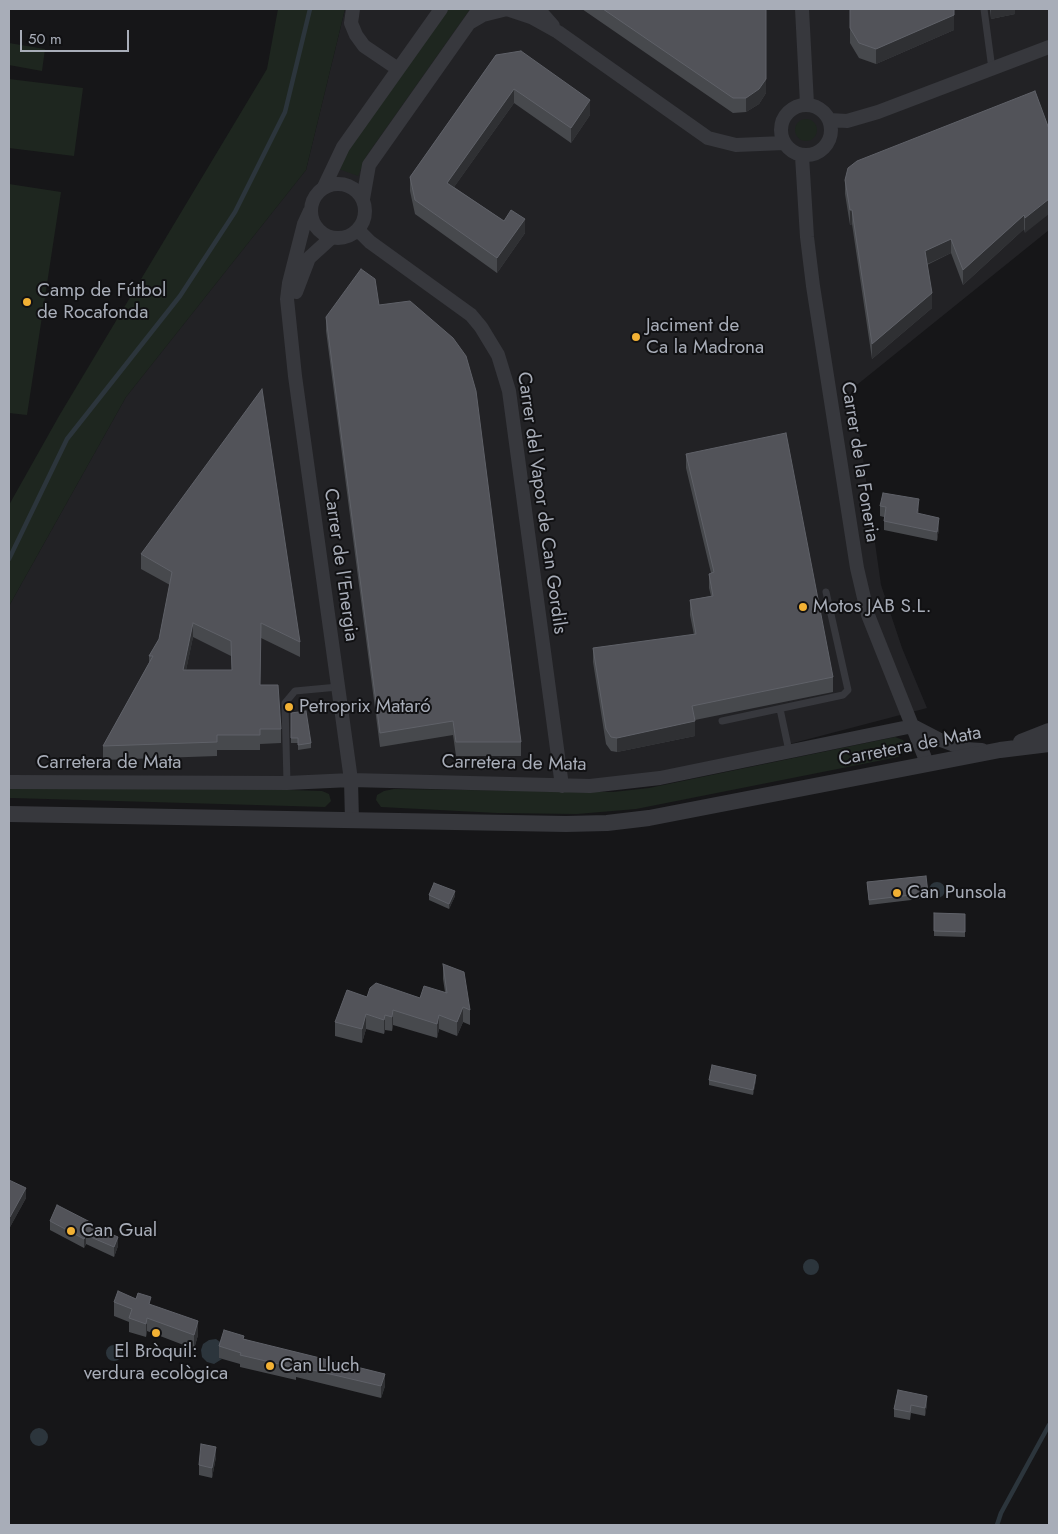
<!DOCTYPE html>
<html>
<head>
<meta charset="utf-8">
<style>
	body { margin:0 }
	#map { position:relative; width:1058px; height:1534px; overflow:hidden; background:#161618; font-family:Jost,sans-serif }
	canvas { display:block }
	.frame { position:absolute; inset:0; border:10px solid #a8adb8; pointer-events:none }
	.scale { position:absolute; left:20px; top:30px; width:109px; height:22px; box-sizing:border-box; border:2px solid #a8adb8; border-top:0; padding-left:6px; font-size:15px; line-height:18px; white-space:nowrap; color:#a8adb8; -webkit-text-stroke:4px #111113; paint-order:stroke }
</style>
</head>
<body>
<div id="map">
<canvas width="1058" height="1534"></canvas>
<div class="frame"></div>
<div class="scale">50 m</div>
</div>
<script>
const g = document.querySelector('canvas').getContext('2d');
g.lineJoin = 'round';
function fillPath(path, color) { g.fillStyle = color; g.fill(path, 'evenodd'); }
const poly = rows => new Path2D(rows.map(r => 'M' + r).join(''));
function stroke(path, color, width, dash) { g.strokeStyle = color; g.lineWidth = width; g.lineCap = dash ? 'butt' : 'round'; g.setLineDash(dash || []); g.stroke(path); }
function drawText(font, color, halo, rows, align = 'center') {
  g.font = font + ' Jost,sans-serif'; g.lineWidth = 4; g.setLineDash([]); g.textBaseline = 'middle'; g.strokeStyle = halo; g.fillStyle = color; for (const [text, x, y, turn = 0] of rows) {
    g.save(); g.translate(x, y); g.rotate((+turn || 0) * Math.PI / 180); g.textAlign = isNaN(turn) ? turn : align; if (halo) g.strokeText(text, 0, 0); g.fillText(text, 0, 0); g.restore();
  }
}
fillPath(poly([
	[345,9,1049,9,1049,230,853,388,881,585,902,648,927,708,660,778,590,786,9,782,9,606,126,397,306,170]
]), '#222225');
fillPath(poly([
	[278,9,345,9,306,170,126,397,9,606,9,505,59,416,267,69],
	[448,9,470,9,367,155,358,176,339,169,351,145],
	[9,43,45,49,42,71,9,65],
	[9,79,83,88,74,156,9,148],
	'795 130a11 11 0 1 1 22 0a11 11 0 1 1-22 0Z',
	[9,184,61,192,27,415,9,413],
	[895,737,903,740,906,746,905,752,898,757,636,809,577,814,497,813,381,807,376,800,377,795,384,791,394,789,613,792,649,788],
	[9,787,195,787,322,791,329,794,331,801,325,807,12,798,9,798]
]), '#1e261f');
fillPath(poly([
	'929 890a8 8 0 1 1 16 0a8 8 0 1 1-16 0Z',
	'803 1267a8 8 0 1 1 16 0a8 8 0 1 1-16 0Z',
	[216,1339,223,1344,219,1358,222,1359,214,1364,207,1362,202,1357,201,1350,203,1344,209,1340],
	'106 1353a8 8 0 1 1 16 0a8 8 0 1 1-16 0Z',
	'30 1437a9 9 0 1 1 18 0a9 9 0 1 1-18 0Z'
]), '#2c353c');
stroke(poly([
	[9,559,67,439,180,296,235,212,285,112,310,9],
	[997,1525,1001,1513,1049,1425]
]), '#2c353c', 4.5);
stroke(poly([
	[984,9,992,69],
	[780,709,789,751],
	[722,721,843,695,848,690,826,592],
	[287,783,285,703,295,691,338,687]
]), '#37383d', 7);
stroke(poly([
	[353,9,351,23,356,35,364,46,398,69],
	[507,9,531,17,558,32,708,138,736,145,784,143],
	[538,9,553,26],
	[802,9,807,104],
	[471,22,483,15,507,9],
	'781 130a25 25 0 1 1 50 0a25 25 0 1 1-50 0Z',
	[829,120,847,121,878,112,1049,47],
	[802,156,807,237,813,286,857,568,868,615,927,763],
	'311 211a27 27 0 1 1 54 0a27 27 0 1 1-54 0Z',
	[324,187,343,147,441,9],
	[363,199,369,165,479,9],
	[310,211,304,224,289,283,287,299,295,376,351,780,352,821],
	[358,230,370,242,471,315,481,327,498,355,509,391,562,786],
	[296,292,309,258,331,238],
	[9,782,287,783,351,780,590,786,660,778,913,726,938,739,965,749,982,750]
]), '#37383d', 14);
stroke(poly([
	[1021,742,1049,731],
	[9,814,566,824,607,823,649,818,1000,750,1049,744]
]), '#37383d', 16);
fillPath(poly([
	[582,9,766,9,766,93,759,104,746,112,733,113],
	[954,9,954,30,876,64,859,58,850,43,850,28],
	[990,9,1015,9,1015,14,991,19],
	[496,55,590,115,571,143,514,103,454,187,504,221,525,233,497,273,415,214,410,191,410,177],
	[1035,91,1025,233,1024,229,963,285,951,253,927,265,932,308,872,359,852,224,850,225,845,194,845,180],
	[379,305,521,742,521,756,456,756,453,735,380,747,326,331,326,317],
	[686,454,833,677,833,692,695,720,695,736,617,752,611,751,606,744,593,662,593,648,694,635,690,615,690,600,711,596,709,588,709,574,711,573,686,468],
	[880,506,919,509,918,514,939,528,937,541,884,530,884,517,880,516],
	[141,554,300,642,300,657,261,638,260,685,281,729,281,743,260,744,260,750,217,750,217,756,103,760,103,746,149,663,149,656,159,639,170,585,141,569],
	[193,637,231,656,232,670,186,670],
	[291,713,311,743,311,748,298,750,298,743,291,743],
	[867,882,928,893,928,898,869,905],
	[429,895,455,896,449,909,429,900],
	[934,913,965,914,965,937,934,936],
	[443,964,470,1010,470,1025,463,1022,457,1036,439,1029,437,1038,393,1025,392,1031,385,1030,384,1034,366,1029,362,1043,335,1036,335,1022,367,997,420,998,445,992,443,979],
	[709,1080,756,1080,753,1095,709,1085],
	[9,1180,26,1198,10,1227,9,1226],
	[50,1221,92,1225,118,1246,114,1257,86,1244,84,1248,50,1230],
	[114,1302,151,1305,198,1335,194,1349,147,1331,146,1337,129,1332,129,1322,114,1316],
	[244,1339,385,1386,381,1398,296,1377,296,1380,240,1367,240,1364,219,1358,219,1346],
	[898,1390,927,1404,925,1416,911,1413,910,1420,894,1417,894,1409],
	[216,1457,212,1478,199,1475,199,1465]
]), '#47494d');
fillPath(poly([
	[766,9,766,93,759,104,746,112,746,98],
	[991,9,1015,9,1015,14,991,19],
	[954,15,954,30,876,64,876,49],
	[514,89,514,103,447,197,447,183],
	[590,100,590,115,571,143,571,128],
	[1049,199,1049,214,1025,233,1025,218],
	[850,210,852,210,852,224,850,225],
	[1024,215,1024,229,963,285,963,270],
	[525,219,525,233,497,273,497,258],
	[951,239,951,253,925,265,925,251],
	[932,293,932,308,872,359,872,344],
	[919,499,919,509,917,523,917,513],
	[939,518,939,528,937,541,937,532],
	[193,623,193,637,183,685,183,670],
	[695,721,695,736,617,752,617,738],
	[455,891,455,896,449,909,449,904],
	[463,1007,463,1022,457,1036,457,1022],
	[393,1010,393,1025,392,1031,392,1017],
	[366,1014,366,1029,362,1043,362,1029],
	[385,1015,385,1030,384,1034,384,1020],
	[439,1015,439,1029,437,1038,437,1024],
	[756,1075,756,1080,753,1095,753,1090],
	[26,1188,26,1198,10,1227,10,1217],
	[86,1235,86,1244,84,1248,84,1239],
	[118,1237,118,1246,114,1257,114,1247],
	[147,1318,147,1331,146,1337,146,1324],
	[198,1321,198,1335,194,1349,194,1335],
	[385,1374,385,1386,381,1398,381,1386],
	[927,1396,927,1404,925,1416,925,1408],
	[216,1447,216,1457,212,1478,212,1468]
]), '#2f3033');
const building = poly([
	[603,9,766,9,766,79,759,89,746,98,733,98,603,9],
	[850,9,954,9,954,15,876,49,859,43,850,28,850,9],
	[521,51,590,100,571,128,514,89,447,183,504,221,511,210,525,219,497,258,415,200,410,177,496,55,521,51],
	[1035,91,1049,129,1049,199,1025,218,1024,215,963,270,951,239,925,251,932,293,872,344,852,210,850,210,845,180,848,168,857,161,1035,91],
	[361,269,375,279,379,305,410,301,453,338,466,356,476,391,521,742,456,742,453,721,380,733,326,317,361,269],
	[262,389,300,642,261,623,260,685,278,685,281,729,260,729,260,735,217,735,217,742,103,746,153,656,149,656,159,639,172,572,141,554,262,389],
	[193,623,231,641,232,670,183,670,193,623],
	[786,433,833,677,692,706,695,721,617,738,611,737,606,729,593,648,696,634,690,600,713,596,709,574,714,572,686,454,786,433],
	[883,493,919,499,917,513,939,518,937,532,884,521,886,507,880,506,883,493],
	[306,711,311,743,298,745,298,738,291,738,291,713,306,711],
	[926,876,928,893,869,900,867,882,926,876],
	[434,883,455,891,449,904,429,895,434,883],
	[934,913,965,914,965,932,934,931,934,913],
	[443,964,464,972,470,1010,463,1007,457,1022,439,1015,437,1024,393,1010,392,1017,385,1015,384,1020,366,1014,362,1029,335,1022,347,990,367,997,370,988,376,983,420,998,424,986,447,993,443,964],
	[712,1065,756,1075,753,1090,709,1080,712,1065],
	[9,1180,26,1188,10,1217,9,1216,9,1180],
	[57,1205,92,1223,91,1225,118,1237,114,1247,86,1235,84,1239,50,1221,57,1205],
	[118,1291,136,1299,138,1293,151,1297,149,1304,198,1321,194,1335,147,1318,146,1324,129,1318,132,1309,114,1302,118,1291],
	[224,1330,244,1336,243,1339,385,1374,381,1386,296,1366,296,1368,240,1355,241,1353,219,1346,224,1330],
	[898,1390,927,1396,925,1408,911,1405,910,1412,894,1409,898,1390],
	[201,1444,216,1447,212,1468,199,1465,201,1444]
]);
fillPath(building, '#525359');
stroke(building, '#5f6168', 1);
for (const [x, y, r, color] of [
	[27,302,5,"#f2b134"],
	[636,337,5,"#f2b134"],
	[803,607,5,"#f2b134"],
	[289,707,5,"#f2b134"],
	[897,893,5,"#f2b134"],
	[71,1231,5,"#f2b134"],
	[156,1333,5,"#f2b134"],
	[270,1366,5,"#f2b134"]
]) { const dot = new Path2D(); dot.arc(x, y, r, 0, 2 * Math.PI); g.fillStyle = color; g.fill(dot); stroke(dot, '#111113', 2); }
drawText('19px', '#a8adb8', '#111113', [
	["Camp de Fútbol",37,291],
	["de Rocafonda",37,313],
	["Jaciment de",646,326],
	["Ca la Madrona",646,348],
	["Motos JAB S.L.",813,607],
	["Petroprix Mataró",299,707],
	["Can Punsola",907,893],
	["Can Gual",81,1231],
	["El Bròquil:",156,1352,"center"],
	["verdura ecològica",156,1374,"center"],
	["Can Lluch",280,1366]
], 'left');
drawText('19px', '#a8adb8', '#111113', [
	["Carrer de la Foneria",859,462,81],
	["Carrer del Vapor de Can Gordils",541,503,82],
	["Carrer de l'Energia",340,565,82],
	["Carretera de Mata",910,747,-11],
	["Carretera de Mata",109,763],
	["Carretera de Mata",514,764,1]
]);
</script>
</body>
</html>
